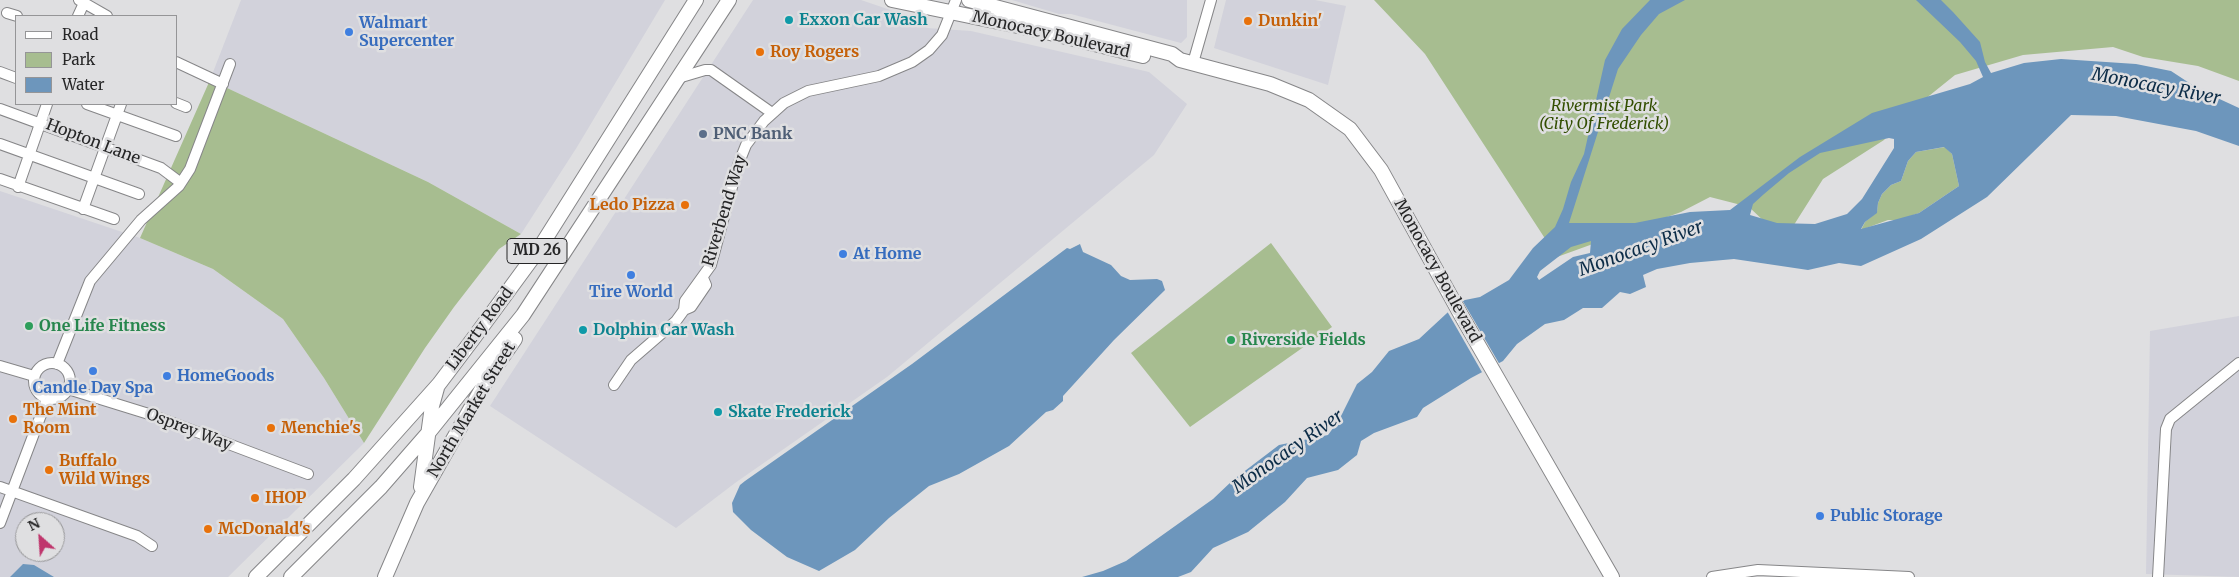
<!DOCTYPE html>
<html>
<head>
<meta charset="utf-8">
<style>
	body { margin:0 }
	#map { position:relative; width:2239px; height:577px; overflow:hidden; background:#dfdfe1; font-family:Merriweather,serif }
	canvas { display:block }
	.legend { position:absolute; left:15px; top:15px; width:162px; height:90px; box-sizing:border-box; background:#dfdfe1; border:1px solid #959597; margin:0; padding:6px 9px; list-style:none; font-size:15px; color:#262627 }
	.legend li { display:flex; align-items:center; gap:10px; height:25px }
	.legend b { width:25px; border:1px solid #959597 }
	.north { position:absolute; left:15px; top:512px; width:50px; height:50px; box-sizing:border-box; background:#dfdfe1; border:1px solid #959597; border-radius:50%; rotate:334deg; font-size:14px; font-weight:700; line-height:20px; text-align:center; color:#262627 }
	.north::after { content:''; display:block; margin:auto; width:18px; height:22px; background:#bf356c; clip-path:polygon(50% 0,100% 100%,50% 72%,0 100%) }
</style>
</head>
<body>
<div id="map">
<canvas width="2239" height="577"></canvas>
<ul class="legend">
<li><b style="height:6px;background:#fff"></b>Road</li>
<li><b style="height:14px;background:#a7bd90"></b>Park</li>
<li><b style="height:14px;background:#6d96bc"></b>Water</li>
</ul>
<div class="north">N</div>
</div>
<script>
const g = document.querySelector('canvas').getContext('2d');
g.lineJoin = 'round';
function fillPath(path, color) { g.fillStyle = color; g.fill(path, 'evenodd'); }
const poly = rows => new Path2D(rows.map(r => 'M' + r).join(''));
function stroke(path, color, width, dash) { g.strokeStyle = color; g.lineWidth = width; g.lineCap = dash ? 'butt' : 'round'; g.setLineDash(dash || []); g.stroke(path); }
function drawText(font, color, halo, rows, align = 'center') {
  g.font = font + ' Merriweather,serif'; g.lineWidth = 5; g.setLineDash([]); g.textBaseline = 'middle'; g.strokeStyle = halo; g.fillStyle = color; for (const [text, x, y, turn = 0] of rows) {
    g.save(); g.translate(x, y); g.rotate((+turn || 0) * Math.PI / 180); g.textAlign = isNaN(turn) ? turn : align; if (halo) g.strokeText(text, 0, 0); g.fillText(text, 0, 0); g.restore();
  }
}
fillPath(poly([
	[241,0,665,0,577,147,521,234,428,182,210,80],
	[753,0,861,0,920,20,927,28,971,31,1149,72,1187,104,1154,155,887,377,735,483,676,528,490,406],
	[1012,0,1187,0,1187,37,1181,43,1071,14,1059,14],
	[1226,0,1315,0,1346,6,1328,85,1214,48],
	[0,191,140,238,213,269,283,319,324,378,364,443,228,577,0,577],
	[25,522,55,522,55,552,25,552],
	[2239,316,2239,577,2146,574,2150,331]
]), '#d2d2db');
fillPath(poly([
	[1374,0,2239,0,2239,81,2198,66,2143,57,2113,47,2023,55,1955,75,1919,104,1884,140,1823,179,1792,228,1767,224,1749,207,1710,197,1681,212,1557,257,1425,54],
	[210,80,428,182,521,234,499,249,454,307,425,348,364,443,324,378,283,319,213,269,140,238],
	[1945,147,1952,154,1959,186,1919,213,1899,220,1888,220,1861,230,1865,222,1877,212,1878,203,1882,194,1891,185,1901,181,1908,161,1916,152],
	[1271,243,1332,327,1190,427,1131,353]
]), '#a7bd90');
fillPath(poly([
	[1650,0,1685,0,1659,14,1641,35,1618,69,1569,223,1635,223,1690,212,1730,210,1800,157,1872,113,1970,84,1983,77,1976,61,1960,42,1916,0,1941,0,1953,12,1980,42,1985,62,1991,73,2024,63,2061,59,2136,64,2171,71,2200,90,2239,108,2239,146,2196,131,2116,116,2071,115,1987,197,1921,239,1861,266,1839,263,1808,270,1734,259,1690,263,1657,269,1643,275,1646,287,1630,294,1620,292,1602,308,1583,308,1564,320,1545,324,1517,344,1503,361,1471,378,1423,408,1417,417,1374,433,1361,441,1357,455,1338,470,1307,478,1285,502,1248,532,1213,548,1191,572,1178,577,1082,577,1103,571,1126,561,1213,499,1233,480,1279,445,1328,435,1339,420,1357,384,1372,372,1389,351,1419,339,1460,301,1480,297,1509,280,1533,248,1555,227,1563,209,1571,182,1584,154,1605,60,1622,29],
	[1889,138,1894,139,1894,148,1862,199,1847,214,1815,224,1777,223,1750,215,1753,204,1764,194,1789,173,1820,153],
	[1944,147,1952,154,1959,186,1919,213,1861,229,1865,222,1877,213,1878,203,1882,194,1891,185,1901,181,1908,161,1916,152],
	[1591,241,1590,253,1573,257,1539,280,1537,277,1540,271,1571,247],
	[1080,244,1083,252,1111,265,1121,276,1130,280,1157,279,1162,281,1165,290,1114,340,1063,396,1063,401,1053,410,1046,412,1009,446,959,474,929,486,889,518,855,550,819,571,787,557,751,530,733,512,732,503,740,485,745,481,912,364,1067,248,1070,249],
	[23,564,34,565,54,577,10,577]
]), '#6d96bc');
fillPath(poly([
	[1461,298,1500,365,1483,374,1447,311]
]), '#dfdfe1');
const minor = poly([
	[79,0,107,16],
	[7,13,17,16],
	[78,16,84,3],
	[176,62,223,84],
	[1193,63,1211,0],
	[0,72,16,78],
	[678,78,705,70,711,70,772,113],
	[176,103,186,107],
	[87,104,176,136],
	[0,109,161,168,181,183],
	[0,144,139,194],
	[0,179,114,219],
	[18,187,47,104],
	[83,209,121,104],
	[684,310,685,301,711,265,738,165,746,145,764,121,784,103,808,91,879,76,912,62,929,50,942,35,956,0],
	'34 381a18 18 0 1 1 36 0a18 18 0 1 1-36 0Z',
	[57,364,90,281,141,220,179,186,190,169,230,64],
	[0,366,34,376],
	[614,385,631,360,676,321,684,310,691,307,706,285,703,278],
	[68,389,152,415,308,474],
	[0,487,137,536,152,546],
	[0,523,47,399],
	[1712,577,1758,570,1909,577],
	[2158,577,2166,429,2170,419,2239,363]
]);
const major = poly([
	[892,0,1042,31,1143,56],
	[969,0,1172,54,1180,60,1270,84,1309,100,1350,129,1381,170,1461,315,1612,577],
	[421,487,432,406,437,388],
	[256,577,354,479,439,384,473,339,539,249,696,0],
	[291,577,381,487,429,432,523,315,729,0],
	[385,577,417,503,488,378,515,339]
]);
stroke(minor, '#868688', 12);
stroke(major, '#868688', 16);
stroke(minor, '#fff', 10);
stroke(major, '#fff', 14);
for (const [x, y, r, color] of [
	[789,20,5,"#0f9aa8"],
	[1248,21,5,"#e8710a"],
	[349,32,5,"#3f7fe0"],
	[760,52,5,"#e8710a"],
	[703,134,5,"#5c6f8a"],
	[685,205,5,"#e8710a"],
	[843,254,5,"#3f7fe0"],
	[631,275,5,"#3f7fe0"],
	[29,326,5,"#2e9e5b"],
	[583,330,5,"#0f9aa8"],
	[1231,340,5,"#2e9e5b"],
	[93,371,5,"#3f7fe0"],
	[167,376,5,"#3f7fe0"],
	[718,412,5,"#0f9aa8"],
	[13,419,5,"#e8710a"],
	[271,428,5,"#e8710a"],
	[49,470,5,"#e8710a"],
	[255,498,5,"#e8710a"],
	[1820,516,5,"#3f7fe0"],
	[208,529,5,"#e8710a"]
]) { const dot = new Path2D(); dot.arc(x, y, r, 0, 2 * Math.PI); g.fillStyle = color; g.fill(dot); stroke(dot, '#dfdfe1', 2); }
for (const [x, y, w] of [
	[537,251,60]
]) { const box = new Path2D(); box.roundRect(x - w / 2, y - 12.5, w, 25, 4); g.fillStyle = '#dfdfe1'; g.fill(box); stroke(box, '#262627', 1); }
drawText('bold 15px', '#262627', null, [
	["MD 26",537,251]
]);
drawText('bold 16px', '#0d838f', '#dfdfe1', [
	["Exxon Car Wash",799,20],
	["Dolphin Car Wash",593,330],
	["Skate Frederick",728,412]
], 'left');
drawText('bold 16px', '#c56008', '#dfdfe1', [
	["Dunkin'",1258,21],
	["Roy Rogers",770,52],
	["Ledo Pizza",675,205,"right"],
	["The Mint",23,410],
	["Room",23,428],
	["Menchie's",281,428],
	["Buffalo",59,461],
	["Wild Wings",59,479],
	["IHOP",265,498],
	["McDonald's",218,529]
], 'left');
drawText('bold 16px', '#366cbe', '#dfdfe1', [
	["Walmart",359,23],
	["Supercenter",359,41],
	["At Home",853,254],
	["Tire World",631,292,"center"],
	["HomeGoods",177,376],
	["Candle Day Spa",93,388,"center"],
	["Public Storage",1830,516]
], 'left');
drawText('16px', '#262627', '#dfdfe1', [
	["Monocacy Boulevard",1051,35,13],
	["Hopton Lane",93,142,21],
	["Riverbend Way",725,211,-73],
	["Monocacy Boulevard",1437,271,61],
	["Liberty Road",480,329,-53],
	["North Market Street",472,410,-59],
	["Osprey Way",189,430,21]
]);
drawText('italic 16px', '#324e00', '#dfdfe1', [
	["Rivermist Park",1604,106],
	["(City Of Frederick)",1604,124]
]);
drawText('bold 16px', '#4e5e75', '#dfdfe1', [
	["PNC Bank",713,134]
], 'left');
drawText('bold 16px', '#27864d', '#dfdfe1', [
	["One Life Fitness",39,326],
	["Riverside Fields",1241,340]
], 'left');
drawText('italic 18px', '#0c2c47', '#dfdfe1', [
	["Monocacy River",2156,87,11],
	["Monocacy River",1641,249,-20],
	["Monocacy River",1288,452,-35]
]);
</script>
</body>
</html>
